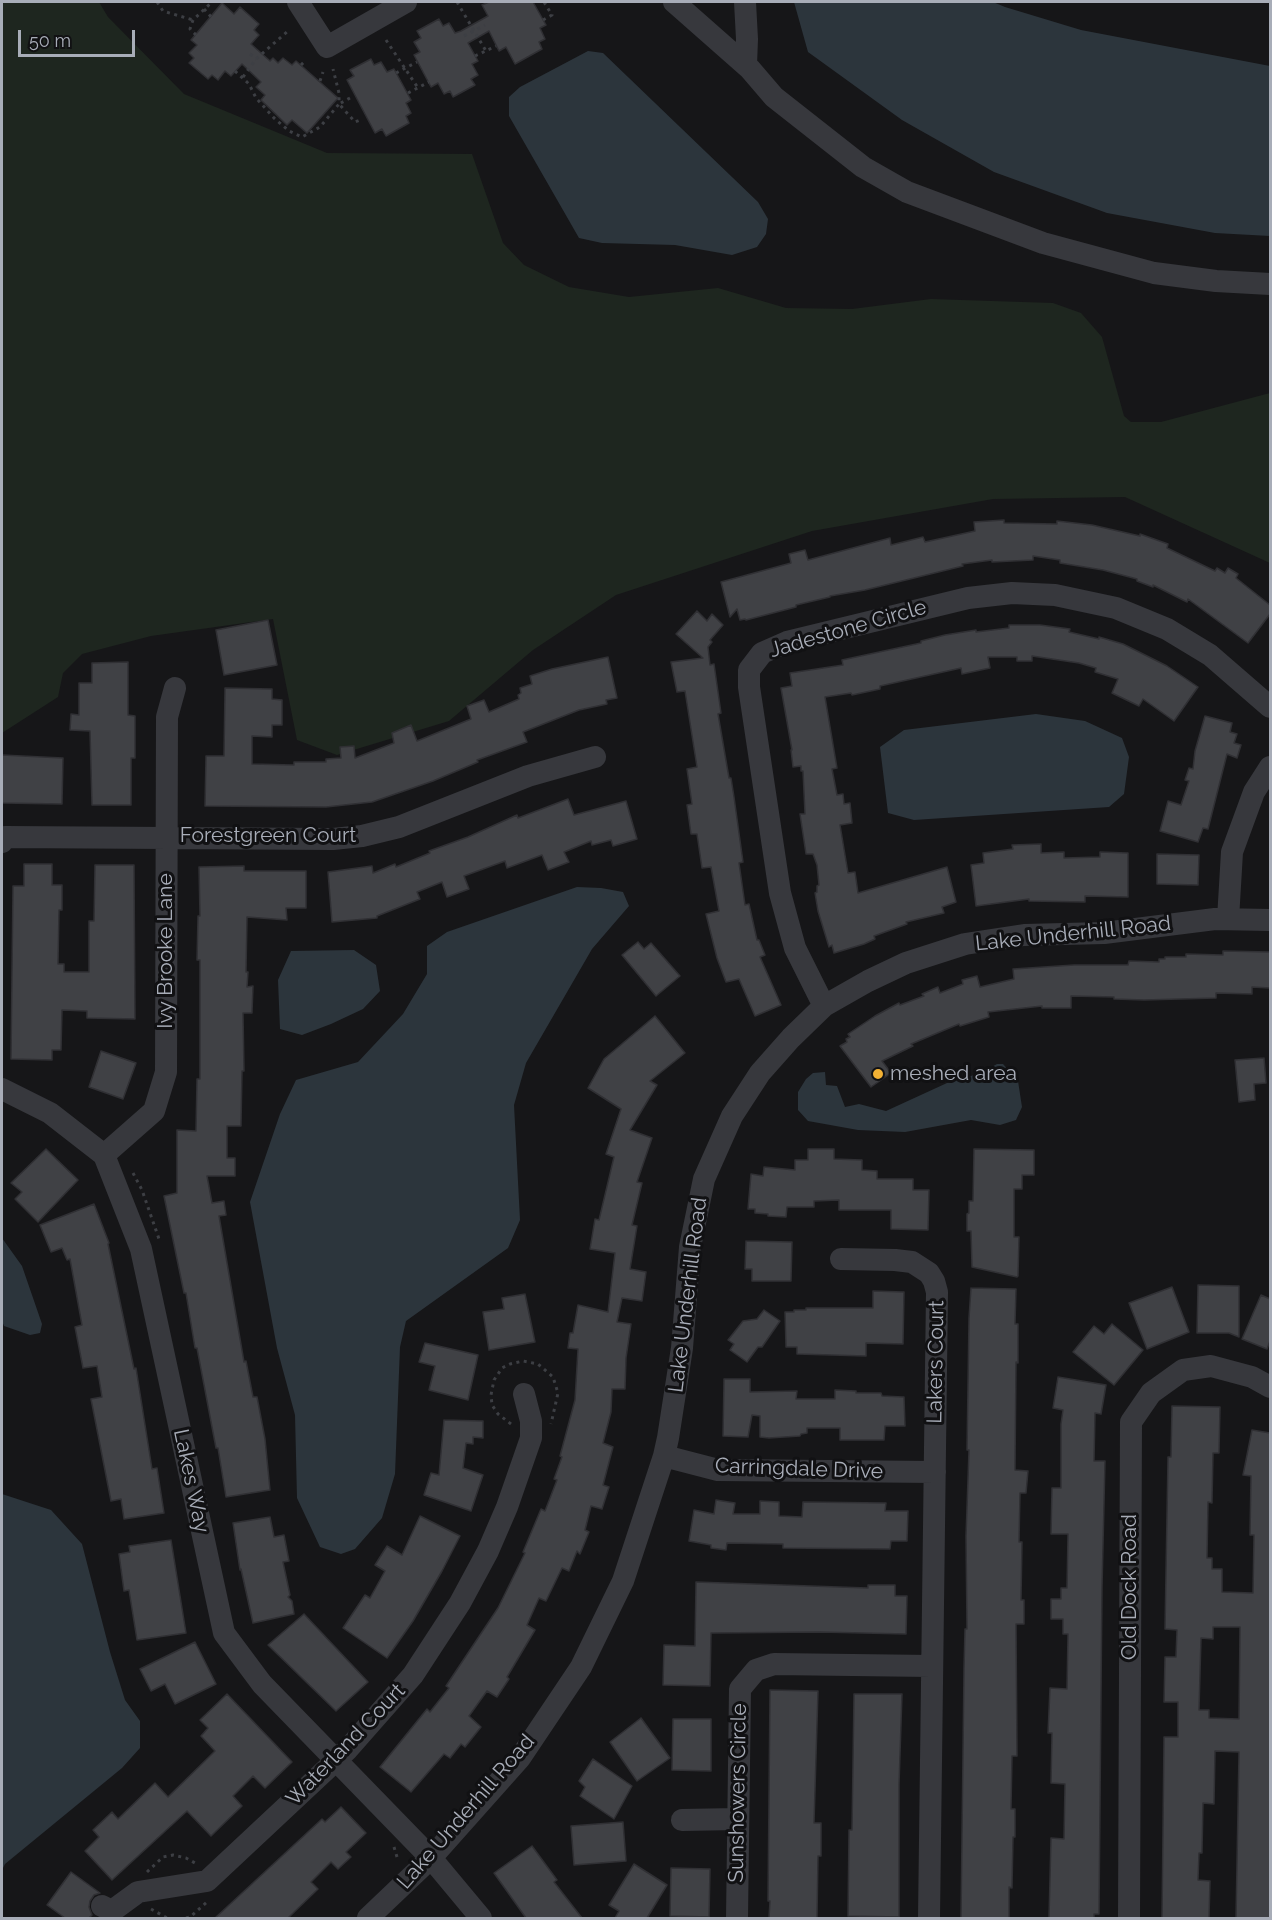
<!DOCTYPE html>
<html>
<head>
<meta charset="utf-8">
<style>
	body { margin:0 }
	#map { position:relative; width:1272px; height:1920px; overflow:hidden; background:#161618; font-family:Raleway,sans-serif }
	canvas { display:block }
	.frame { position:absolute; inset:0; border:3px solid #a8adb8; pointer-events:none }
	.scale { position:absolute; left:18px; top:30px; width:117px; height:27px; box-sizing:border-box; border:3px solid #a8adb8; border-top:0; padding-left:8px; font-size:18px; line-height:21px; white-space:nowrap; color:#a8adb8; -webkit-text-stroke:4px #111113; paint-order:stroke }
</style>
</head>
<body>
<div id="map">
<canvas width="1272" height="1920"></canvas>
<div class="frame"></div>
<div class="scale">50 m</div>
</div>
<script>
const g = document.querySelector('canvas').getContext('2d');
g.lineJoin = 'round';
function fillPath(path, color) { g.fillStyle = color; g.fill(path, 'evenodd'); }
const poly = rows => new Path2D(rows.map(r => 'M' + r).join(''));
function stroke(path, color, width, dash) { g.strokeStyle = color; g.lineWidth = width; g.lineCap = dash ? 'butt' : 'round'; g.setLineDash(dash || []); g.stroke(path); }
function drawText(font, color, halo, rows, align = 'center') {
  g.font = font + ' Raleway,sans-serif'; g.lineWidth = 6; g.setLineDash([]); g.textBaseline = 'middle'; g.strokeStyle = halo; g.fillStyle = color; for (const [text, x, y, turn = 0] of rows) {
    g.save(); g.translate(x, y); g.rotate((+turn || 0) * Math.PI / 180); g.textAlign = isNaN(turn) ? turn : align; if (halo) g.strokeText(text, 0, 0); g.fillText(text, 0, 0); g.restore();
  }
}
fillPath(poly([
	[2,2,99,2,108,17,184,94,327,153,472,154,503,243,524,265,569,287,629,297,718,288,786,308,852,309,931,299,1053,303,1081,313,1102,337,1124,416,1131,422,1161,422,1270,393,1270,563,1125,497,993,499,812,531,616,595,533,650,449,721,337,755,297,740,273,619,151,636,82,654,63,673,58,697,2,733]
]), '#1e261f');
fillPath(poly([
	[794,2,993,2,1005,7,1081,30,1270,66,1270,236,1215,233,1107,213,994,172,902,120,808,52],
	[588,51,603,53,758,202,768,219,766,234,757,247,732,255,675,245,602,243,579,238,509,116,509,97,520,87],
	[1036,714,1085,721,1122,738,1129,757,1124,794,1109,807,914,820,888,813,880,747,904,730],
	[577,887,601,888,623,892,629,906,592,949,526,1063,514,1105,520,1220,508,1248,406,1321,400,1347,395,1474,382,1518,355,1549,341,1554,320,1547,297,1498,295,1415,277,1348,250,1202,280,1114,296,1080,358,1062,403,1014,427,974,427,946,447,932],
	[354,950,376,965,380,991,363,1009,331,1024,302,1035,280,1029,278,980,291,951],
	[997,1064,1003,1064,1018,1081,1022,1107,1016,1120,1000,1125,971,1120,905,1132,858,1130,808,1121,798,1110,798,1092,806,1079,813,1073,825,1072,826,1085,837,1086,845,1107,859,1104,886,1111,947,1083,981,1073],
	[2,1238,22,1266,42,1324,40,1333,30,1335,4,1326,2,1321],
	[2,1494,51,1510,82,1544,110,1652,125,1700,140,1721,140,1748,122,1768,5,1864,2,1870]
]), '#2c353c');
const building = poly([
	[489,2,533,2,546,25,540,28,545,39,539,42,542,49,515,64,506,47,499,51,489,31,468,43,478,61,472,64,478,75,471,79,475,85,453,97,450,91,444,94,438,83,431,87,414,55,420,52,414,42,421,38,417,31,439,19,443,26,449,23,455,33,461,31,488,16,482,5,489,2],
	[222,3,234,14,240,7,259,24,254,30,259,35,251,44,270,61,273,58,278,63,283,58,292,65,296,61,338,98,307,133,292,120,287,125,261,100,265,95,256,87,261,82,242,64,231,76,225,71,218,80,212,75,208,79,189,63,194,58,189,53,197,45,191,40,222,3],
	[371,59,374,65,381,62,387,72,394,69,411,100,406,103,411,113,406,116,409,123,386,136,382,129,375,133,347,80,354,76,350,70,371,59],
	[1004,520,1004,523,1057,524,1057,521,1092,525,1140,536,1140,534,1168,544,1167,548,1215,571,1217,568,1225,573,1228,568,1238,574,1236,578,1270,605,1270,614,1248,643,1188,599,1187,602,1153,585,1153,587,1137,581,1137,579,1103,570,1060,563,1060,560,1033,556,1033,560,992,562,992,560,962,564,963,566,865,590,830,596,830,597,796,605,796,607,746,620,745,619,740,620,737,609,730,617,721,582,791,563,789,554,805,550,808,560,890,538,891,545,923,537,925,542,975,531,974,522,1004,520],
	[697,611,707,621,712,614,723,625,710,640,712,642,708,647,710,665,714,664,721,713,718,714,729,778,731,778,734,797,743,862,739,863,745,905,749,904,757,940,759,940,765,955,760,957,781,1005,755,1016,739,979,726,982,717,958,706,914,719,911,711,867,702,868,697,834,691,834,687,805,692,804,687,769,697,767,685,691,677,692,671,662,703,658,676,634,697,611],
	[268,620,277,665,224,675,216,630,268,620],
	[1009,625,1040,625,1070,629,1069,632,1099,639,1099,637,1123,644,1167,666,1198,687,1174,721,1143,699,1139,706,1112,693,1118,679,1095,672,1096,668,1079,663,1032,656,1032,661,1017,661,1017,657,988,657,990,668,962,674,961,668,880,686,880,689,852,695,851,693,825,697,837,768,832,769,837,795,843,794,844,804,850,803,852,823,840,825,848,873,855,872,858,893,947,867,956,902,942,907,944,913,906,922,907,924,874,936,875,939,864,944,834,953,832,945,829,947,818,911,815,893,817,892,817,886,819,885,817,865,813,854,806,854,800,814,805,814,803,771,801,771,801,766,793,767,791,750,792,750,781,688,792,686,790,673,843,665,842,660,921,643,921,641,945,635,976,630,976,632,1009,628,1009,625],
	[608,657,617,698,606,700,607,704,579,710,523,732,527,742,477,760,478,762,433,781,372,802,326,807,205,806,206,756,224,756,225,688,272,689,272,699,282,700,282,725,272,725,272,737,252,736,252,764,294,765,294,762,326,762,326,759,341,758,340,747,354,746,355,758,394,743,392,733,411,725,417,741,471,719,467,706,484,700,489,712,519,699,518,695,521,693,520,688,532,684,530,676,552,669,608,657],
	[128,662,128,715,135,716,135,758,131,758,131,805,92,805,90,731,70,730,71,714,79,715,79,683,92,683,92,663,128,662],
	[1205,716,1232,723,1230,732,1237,734,1234,743,1241,745,1237,758,1227,754,1208,829,1203,828,1198,842,1160,831,1168,801,1181,805,1189,781,1185,780,1189,768,1193,769,1195,751,1205,716],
	[2,755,63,758,62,804,2,803,2,755],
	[568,799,574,815,626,801,637,839,613,846,611,840,592,845,591,841,564,852,569,862,548,870,542,855,507,868,505,861,464,876,469,889,447,897,442,882,417,892,420,899,377,916,377,918,332,922,328,872,372,866,373,873,395,864,396,867,430,853,429,851,468,837,517,815,518,818,568,799],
	[1041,844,1041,853,1064,852,1064,858,1100,857,1100,852,1128,853,1128,897,1085,896,1085,902,1029,901,1029,899,976,906,971,865,984,863,983,853,1013,849,1012,845,1041,844],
	[1157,854,1199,855,1198,885,1157,884,1157,854],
	[24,864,52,864,52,885,62,885,62,910,59,910,58,964,64,964,64,972,89,972,89,921,94,921,95,865,134,865,135,1019,87,1018,87,1011,62,1010,61,1050,52,1050,52,1060,11,1059,13,886,24,886,24,864],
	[244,866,244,871,306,871,306,908,286,908,287,920,247,917,246,972,248,972,247,987,253,986,252,1013,243,1013,244,1071,242,1071,241,1126,227,1126,227,1158,235,1158,235,1176,207,1176,212,1203,224,1201,226,1215,219,1216,244,1362,246,1361,253,1397,257,1397,265,1439,270,1490,226,1497,218,1448,216,1448,197,1348,195,1348,186,1293,184,1293,164,1196,177,1193,177,1130,196,1131,197,1079,200,1079,200,960,197,960,198,916,200,916,199,867,244,866],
	[638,942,644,949,651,943,680,976,656,996,622,955,638,942],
	[1223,951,1270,952,1270,988,1252,987,1252,994,1216,993,1216,998,1144,1000,1114,999,1114,997,1071,996,1071,1008,1042,1008,1042,1006,988,1012,989,1017,960,1026,959,1024,911,1044,913,1046,882,1061,891,1073,871,1087,840,1046,847,1042,846,1039,850,1037,848,1034,875,1016,899,1003,900,1005,924,996,922,994,938,987,940,993,963,984,962,980,977,976,980,987,1014,979,1013,969,1074,965,1128,965,1129,961,1159,962,1159,959,1165,959,1165,957,1186,957,1186,954,1223,955,1223,951],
	[655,1016,685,1053,650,1081,657,1085,630,1130,652,1138,637,1182,642,1183,632,1225,637,1226,630,1269,646,1272,642,1301,622,1298,617,1322,631,1324,626,1358,625,1389,612,1389,611,1412,603,1443,613,1447,603,1485,609,1487,602,1509,591,1506,585,1530,589,1532,580,1554,577,1551,569,1571,562,1568,546,1601,539,1598,527,1625,535,1630,507,1677,509,1679,497,1697,487,1691,469,1716,481,1727,465,1747,461,1744,450,1758,444,1754,411,1792,380,1767,427,1709,430,1712,449,1688,446,1686,498,1608,525,1553,523,1552,541,1509,545,1511,557,1480,554,1479,562,1457,560,1456,575,1400,578,1349,568,1348,570,1333,573,1333,578,1305,608,1312,615,1253,590,1249,595,1219,599,1220,614,1157,606,1154,621,1109,588,1088,604,1059,655,1016],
	[101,1051,136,1063,123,1099,89,1087,101,1051],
	[1264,1058,1266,1083,1254,1084,1255,1100,1239,1102,1235,1060,1264,1058],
	[46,1149,78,1180,38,1222,15,1199,22,1192,11,1183,46,1149],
	[808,1149,834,1149,834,1159,862,1160,862,1170,877,1171,877,1179,913,1179,913,1190,929,1190,928,1230,891,1229,891,1210,839,1210,839,1200,814,1201,814,1207,787,1207,786,1217,768,1216,768,1214,755,1213,755,1209,748,1209,751,1174,763,1176,764,1167,795,1170,795,1160,808,1160,808,1149],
	[974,1149,1034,1150,1034,1175,1022,1175,1022,1189,1014,1189,1014,1237,1019,1237,1018,1276,1017,1277,972,1267,971,1231,967,1231,967,1214,969,1213,969,1201,973,1201,974,1149],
	[94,1204,109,1243,108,1244,134,1369,136,1368,152,1469,157,1468,164,1513,124,1519,121,1499,111,1501,91,1399,102,1397,97,1366,83,1368,75,1327,82,1325,70,1259,67,1260,62,1248,51,1252,40,1225,94,1204],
	[746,1241,792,1242,791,1281,752,1281,752,1269,745,1269,746,1241],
	[1198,1285,1239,1286,1239,1337,1229,1333,1197,1333,1198,1285],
	[1172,1287,1189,1332,1147,1349,1129,1303,1172,1287],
	[971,1288,1016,1289,1015,1324,1018,1324,1018,1363,1016,1362,1015,1470,1028,1471,1026,1493,1020,1493,1019,1542,1022,1542,1021,1600,1024,1600,1024,1624,1016,1624,1017,1756,1012,1756,1011,1809,1015,1809,1015,1837,1013,1837,1012,1888,1009,1887,1009,1918,961,1918,964,1668,965,1629,967,1629,966,1536,969,1450,967,1450,969,1318,971,1288],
	[873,1291,904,1292,903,1344,866,1343,866,1356,797,1354,797,1347,786,1347,785,1312,794,1312,794,1310,806,1310,806,1308,873,1308,873,1291],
	[525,1294,535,1342,489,1350,483,1312,504,1309,502,1298,525,1294],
	[1261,1295,1270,1299,1270,1341,1267,1349,1242,1339,1261,1295],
	[764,1310,780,1321,762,1347,758,1347,747,1362,730,1350,734,1344,728,1340,743,1321,757,1319,764,1310],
	[1112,1324,1143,1350,1114,1385,1073,1352,1094,1326,1104,1334,1112,1324],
	[425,1343,478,1355,468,1400,429,1390,435,1366,419,1362,425,1343],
	[1058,1377,1106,1385,1101,1414,1095,1413,1094,1461,1105,1461,1102,1588,1099,1914,1094,1914,1094,1918,1049,1918,1051,1838,1064,1839,1065,1784,1051,1783,1052,1733,1048,1733,1050,1688,1067,1689,1068,1634,1063,1634,1063,1619,1051,1619,1051,1599,1061,1599,1061,1588,1067,1588,1068,1534,1051,1534,1052,1488,1061,1488,1061,1424,1063,1410,1053,1408,1058,1377],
	[724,1379,750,1379,750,1392,797,1391,796,1399,835,1399,835,1390,856,1391,856,1393,881,1393,882,1396,904,1397,905,1426,885,1426,884,1440,840,1440,840,1428,807,1428,807,1433,801,1434,800,1436,769,1438,760,1437,760,1416,752,1415,748,1437,723,1436,724,1379],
	[1172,1406,1220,1407,1219,1453,1213,1453,1212,1503,1208,1502,1207,1558,1212,1558,1212,1569,1222,1569,1222,1592,1253,1593,1254,1535,1250,1535,1251,1476,1243,1475,1252,1430,1270,1433,1270,1918,1236,1918,1239,1752,1215,1751,1214,1804,1203,1803,1202,1853,1199,1853,1198,1880,1210,1881,1209,1918,1162,1918,1164,1737,1178,1737,1178,1702,1164,1702,1165,1657,1176,1657,1177,1630,1165,1629,1168,1457,1171,1457,1172,1406],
	[1213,1627,1240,1627,1239,1719,1209,1718,1209,1710,1199,1710,1201,1638,1213,1639,1213,1627],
	[444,1420,483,1421,483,1438,473,1437,473,1444,466,1443,463,1468,483,1475,471,1511,424,1495,431,1473,439,1475,444,1420],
	[716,1500,735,1503,733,1514,760,1514,760,1501,779,1502,779,1516,802,1517,803,1502,886,1503,885,1511,908,1511,907,1541,891,1541,890,1549,783,1548,783,1544,727,1543,726,1550,711,1548,711,1545,689,1541,694,1510,714,1514,716,1500],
	[420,1516,460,1536,442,1571,413,1621,387,1658,343,1628,365,1595,370,1598,385,1571,375,1565,387,1546,402,1555,420,1516],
	[270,1517,274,1537,284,1535,289,1561,283,1562,290,1595,288,1597,292,1601,294,1614,253,1623,241,1569,240,1570,233,1523,270,1517],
	[171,1540,186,1633,137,1640,129,1590,124,1591,119,1554,130,1552,129,1546,171,1540],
	[696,1582,868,1588,868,1585,895,1585,895,1596,907,1596,906,1634,820,1632,711,1633,710,1686,663,1685,664,1645,695,1646,696,1582],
	[304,1614,368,1682,336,1711,268,1645,304,1614],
	[195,1642,216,1684,175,1704,165,1684,151,1691,140,1669,195,1642],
	[770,1690,818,1691,814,1823,821,1823,821,1856,818,1856,817,1918,769,1918,770,1901,768,1901,770,1690],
	[227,1694,292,1762,265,1788,253,1776,233,1796,242,1806,211,1836,187,1811,112,1880,85,1851,99,1837,93,1830,112,1812,118,1819,155,1783,168,1797,215,1751,201,1736,208,1728,200,1720,227,1694],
	[854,1694,902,1694,899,1785,899,1917,848,1916,849,1830,852,1830,854,1694],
	[641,1718,670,1758,637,1781,610,1742,641,1718],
	[673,1719,711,1719,711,1771,672,1770,673,1719],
	[593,1759,632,1786,614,1819,580,1796,585,1787,579,1781,593,1759],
	[341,1807,366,1833,346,1852,351,1857,338,1869,331,1862,311,1882,318,1889,288,1918,215,1918,322,1819,325,1822,341,1807],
	[623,1822,626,1861,574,1865,571,1826,623,1822],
	[532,1846,557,1880,554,1882,582,1918,526,1918,494,1873,532,1846],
	[634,1864,667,1885,647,1918,615,1918,619,1911,609,1905,634,1864],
	[671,1868,710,1869,709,1917,670,1916,671,1868],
	[71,1872,100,1893,94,1895,90,1901,89,1907,92,1915,89,1918,65,1918,47,1905,71,1872]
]);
fillPath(building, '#404145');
stroke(building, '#303034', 1.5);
stroke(poly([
	[157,2,163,11,193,20],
	[457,2,486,51],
	[204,9,212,18],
	[543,20,552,15,544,2],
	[196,35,190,29,193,20,212,2],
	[464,36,485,25],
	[386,40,418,88],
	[250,54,256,59],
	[475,56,496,46],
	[301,65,306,60],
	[235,71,249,84,256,98,274,118,289,131,302,137,320,127,339,104,339,93,333,69],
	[396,73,417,62],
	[243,77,256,59,288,31],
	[320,81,323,72],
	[408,93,429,82],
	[350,98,339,104,355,122,360,120],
	[133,1173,142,1190,159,1239],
	[511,1424,498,1414,492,1405,491,1395,494,1380,502,1368,510,1364,523,1361,538,1364,553,1377,558,1393,551,1424],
	[394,1847,397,1857],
	[147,1872,163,1857,173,1855,186,1858,195,1863],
	[151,1909,167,1918],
	[186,1918,190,1917,208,1901]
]), '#3d3f44', 3, [3, 4.5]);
stroke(poly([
	[298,2,327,47,406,2],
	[674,2,750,69,774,97,863,167,907,192,1043,243,1154,273,1216,281,1270,284],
	[745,2,747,39,746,65],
	[2,842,5,837,333,839,362,836,399,827,528,776,595,757],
	[1228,919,1232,852,1254,792,1270,767],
	[824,1006,795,948,780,893,749,687,749,670,762,653,787,642,968,598,1012,593,1055,595,1116,608,1167,629,1210,655,1270,707],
	[2,1089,50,1113,104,1155,141,1249,224,1633,262,1684,431,1858,481,1918],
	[104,1155,154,1111,166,1072,167,717,175,688],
	[841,1259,895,1260,912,1262,929,1273,934,1281,937,1292,929,1918],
	[664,1456,718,1470,935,1472],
	[682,1820,737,1819],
	[102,1906,112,1911,138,1892,207,1881,347,1750,413,1675,460,1603,488,1551,507,1507,531,1438,531,1421,524,1394],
	[368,1918,431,1858,520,1758,581,1667,623,1581,664,1456,668,1438,682,1348,690,1247,704,1179,732,1116,760,1073,791,1038,824,1006,868,981,906,963,965,944,1024,935,1104,933,1215,919,1270,920],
	[737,1918,740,1689,756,1670,774,1664,931,1666],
	[1129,1918,1131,1422,1151,1393,1183,1370,1211,1366,1252,1377,1270,1387]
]), '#37383d', 22);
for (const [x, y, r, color] of [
	[878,1074,6,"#f2b134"]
]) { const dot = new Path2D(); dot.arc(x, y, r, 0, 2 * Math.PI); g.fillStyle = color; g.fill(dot); stroke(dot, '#111113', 2); }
drawText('21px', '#a8adb8', '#111113', [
	["Jadestone Circle",848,629,-16],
	["Forestgreen Court",268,836],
	["Lake Underhill Road",1073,934,-6],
	["Ivy Brooke Lane",166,951,-90],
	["Lake Underhill Road",688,1295,-83],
	["Lakers Court",936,1362,-89],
	["Carringdale Drive",799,1469,2],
	["Lakes Way",191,1481,78],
	["Old Dock Road",1130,1587,-90],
	["Waterland Court",346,1745,-46],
	["Sunshowers Circle",738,1793,-89],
	["Lake Underhill Road",466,1812,-49]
]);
drawText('21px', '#a8adb8', '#111113', [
	["meshed area",890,1074]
], 'left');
</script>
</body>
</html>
